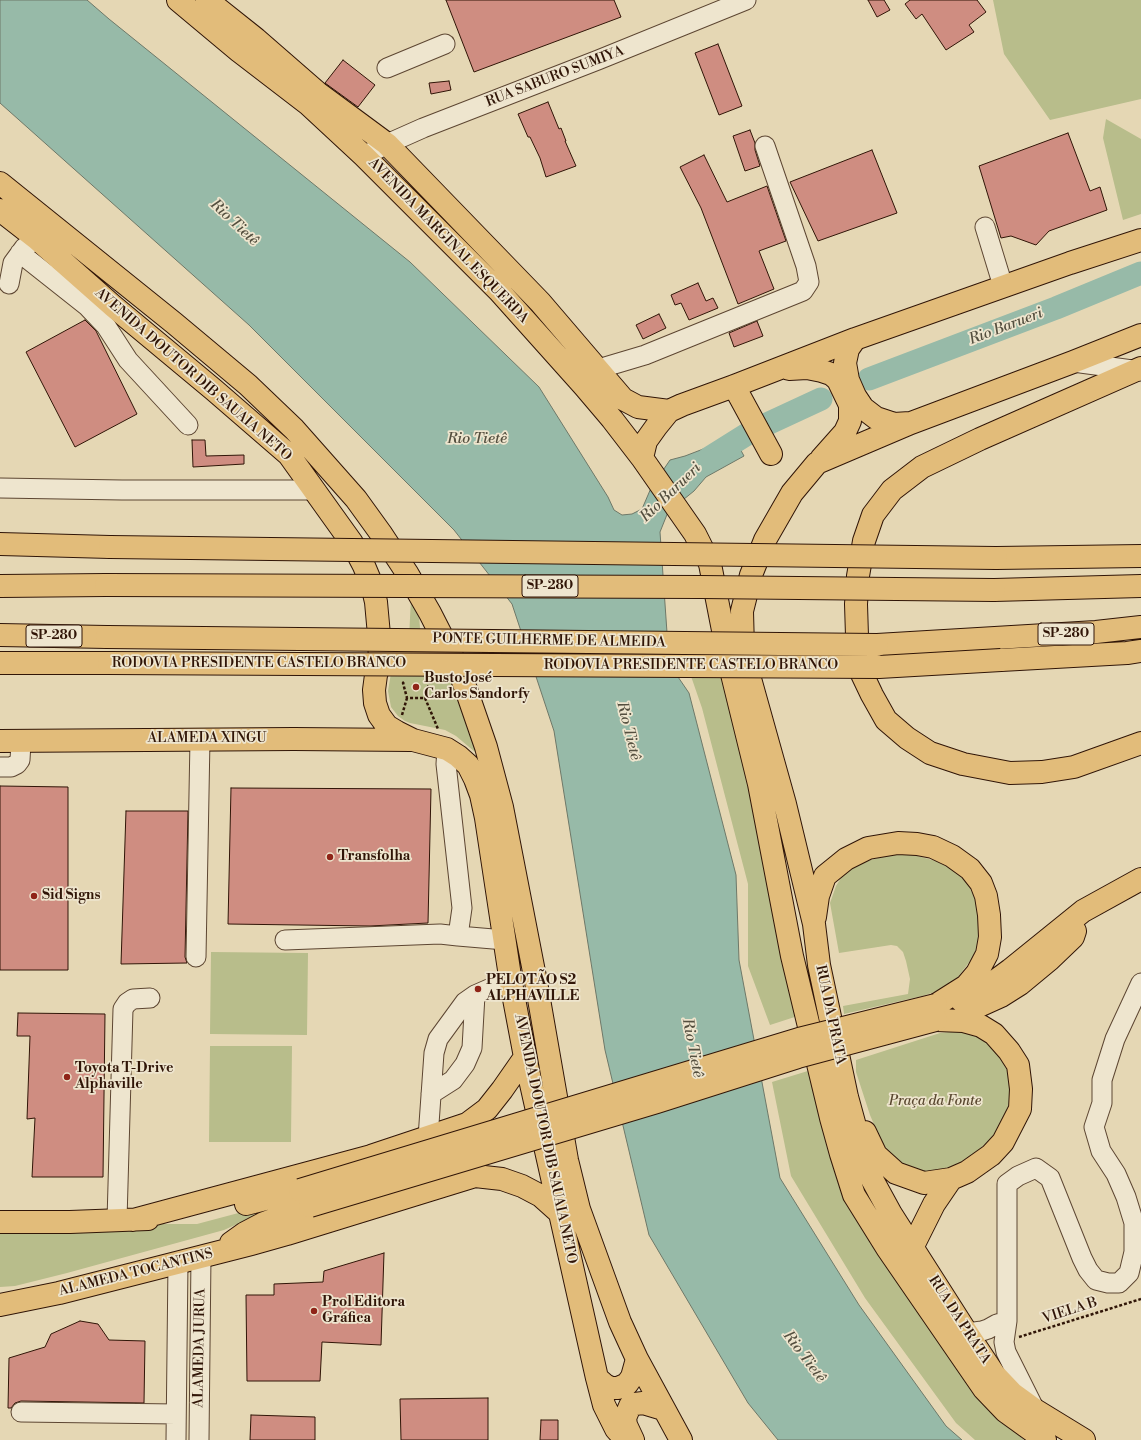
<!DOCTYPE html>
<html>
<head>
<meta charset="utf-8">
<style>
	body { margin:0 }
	canvas { display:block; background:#e5d7b4 }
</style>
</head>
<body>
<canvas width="1141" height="1440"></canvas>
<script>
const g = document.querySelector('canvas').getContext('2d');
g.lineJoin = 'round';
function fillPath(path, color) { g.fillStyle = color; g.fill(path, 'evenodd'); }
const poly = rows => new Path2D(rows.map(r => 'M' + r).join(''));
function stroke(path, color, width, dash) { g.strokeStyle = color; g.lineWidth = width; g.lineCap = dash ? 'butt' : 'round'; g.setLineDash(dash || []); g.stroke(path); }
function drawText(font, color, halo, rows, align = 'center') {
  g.font = font + ' "Libre Bodoni",serif'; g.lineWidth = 3.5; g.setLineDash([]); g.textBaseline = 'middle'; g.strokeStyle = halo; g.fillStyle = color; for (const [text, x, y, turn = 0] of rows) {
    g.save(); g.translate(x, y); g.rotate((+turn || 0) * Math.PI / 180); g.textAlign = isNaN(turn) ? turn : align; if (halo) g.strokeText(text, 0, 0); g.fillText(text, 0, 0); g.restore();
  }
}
fillPath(poly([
	[993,0,1141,0,1141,99,1050,120,1004,54],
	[1106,119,1141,139,1141,214,1123,220,1103,138],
	[411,598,418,605,420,628,428,660,445,671,454,682,478,751,475,752,456,736,445,730,410,723,405,721,398,716,391,707,388,691,391,673,408,658],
	[684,656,722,657,807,1013,770,1025,748,966,748,884,702,708],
	[893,854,910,854,936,861,952,869,967,882,979,907,981,935,978,944,973,957,958,977,948,985,935,992,922,996,844,1014,843,1006,908,994,910,979,906,961,903,952,897,946,891,945,839,953,830,903,836,886,844,873,860,863],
	[211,952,308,953,307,1035,210,1034],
	[961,1031,977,1035,995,1049,1008,1069,1011,1081,1011,1101,1005,1119,995,1134,976,1153,960,1164,946,1170,929,1172,909,1168,893,1158,882,1143,870,1115,856,1072,856,1060,940,1033],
	[210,1046,292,1046,291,1142,209,1142],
	[811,1070,843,1190,975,1392,1024,1440,975,1440,956,1423,865,1298,791,1176,772,1082],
	[295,1198,224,1230,67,1273,15,1286,0,1287,0,1228,156,1224,197,1224]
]), '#b8bd8b');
const water = poly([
	[0,0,87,0,109,19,410,262,539,387,608,497,614,510,622,515,632,514,642,509,651,488,670,460,685,456,711,446,731,432,744,456,706,477,694,491,668,512,660,532,668,647,676,674,689,693,736,875,739,960,780,1178,859,1305,946,1426,962,1440,778,1440,748,1403,649,1235,605,1050,554,731,512,604,454,530,249,325,0,103,0,0]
]);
fillPath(water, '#97baa8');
stroke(water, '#6e7868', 1);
stroke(poly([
	[869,379,1056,308,1141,273],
	[709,458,752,431,821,399]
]), '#97baa8', 23);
const building = poly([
	[446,0,614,0,621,17,474,72,446,0],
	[868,0,884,0,890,10,877,17,868,0],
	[910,0,977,0,986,12,969,25,974,32,946,50,922,14,916,19,905,4,910,0],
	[718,44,742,106,719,115,695,53,718,44],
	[343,60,375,85,358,107,325,83,343,60],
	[449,81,451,90,431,94,429,83,449,81],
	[548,102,559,129,561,128,566,141,565,141,576,166,546,177,540,158,530,137,528,137,518,114,548,102],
	[750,130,755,143,755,150,760,166,745,171,733,136,750,130],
	[1068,133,1090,191,1100,187,1107,210,1049,231,1036,245,1011,236,1001,238,979,166,1068,133],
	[872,150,897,213,818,241,790,182,872,150],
	[704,155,727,202,767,186,786,241,759,251,774,289,738,304,701,208,680,167,704,155],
	[698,283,706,301,713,298,718,308,689,320,681,303,675,305,671,295,698,283],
	[659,314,666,328,643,339,636,325,659,314],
	[85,320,96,331,137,414,75,447,26,352,85,320],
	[757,321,763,336,734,347,729,333,757,321],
	[192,440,205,440,206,456,244,455,244,464,193,467,192,440],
	[0,786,68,787,68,970,0,970,0,786],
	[231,788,431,789,428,923,370,926,228,924,231,788],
	[126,811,188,811,185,957,187,963,121,964,126,811],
	[18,1013,105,1014,103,1177,32,1177,35,1118,27,1119,30,1036,17,1036,18,1013],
	[384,1253,381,1345,322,1342,320,1381,247,1381,246,1295,274,1295,274,1284,323,1282,324,1271,384,1253],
	[80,1321,98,1324,109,1340,145,1341,144,1403,21,1401,15,1403,11,1408,8,1408,9,1358,45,1347,51,1334,80,1321],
	[488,1398,488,1440,401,1440,400,1399,488,1398],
	[251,1415,315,1417,315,1440,250,1440,251,1415],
	[541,1420,558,1420,558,1440,540,1440,541,1420]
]);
fillPath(building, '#cf8d81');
stroke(building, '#301507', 1);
const minor = poly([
	[387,68,445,44],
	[364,156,387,144,423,128,598,60,746,0],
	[985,227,1003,286],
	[20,253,87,306,106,326,128,360,188,425],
	[9,284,13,263,24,248,29,244],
	[1073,362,1141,371],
	[598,369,645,355,803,291,809,282,806,266,765,146],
	[0,488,122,490,315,490],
	[0,767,11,767,17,764,20,760,21,742],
	[458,936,505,940],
	[285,940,440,934,458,936,462,908,446,764,447,749],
	[196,957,200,739],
	[431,1094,453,1080,465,1064,472,1048,475,995],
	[428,1138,434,1053,438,1039,465,1002,475,995,491,988,511,983],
	[117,1220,123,1009,127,1003,133,999,150,998],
	[967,1333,982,1331,988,1329,997,1324,1007,1321],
	[1035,1410,1006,1352,1004,1342,1007,1321,1007,1184,1018,1176,1036,1168,1050,1178,1082,1258,1088,1270,1096,1280,1108,1283,1119,1283,1129,1273,1134,1252,1134,1223,1126,1197,1116,1174,1101,1151,1094,1127,1102,1103,1102,1080,1115,1039,1141,983],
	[21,1412,176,1414],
	[176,1440,178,1262],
	[199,1440,201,1256]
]);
const major = poly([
	[178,0,239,51,308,104,364,156,499,291,584,386,612,419,642,458,695,534,710,564,730,666,759,784,792,956,831,1118,841,1154,854,1195,887,1248,984,1389,1005,1411,1045,1440],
	[207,0,256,39,318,93,387,144,540,302,623,399,638,407,669,411],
	[0,183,174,323,248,385,294,429,356,499,382,535,407,573,430,613,458,668,467,692,486,747,502,807,536,982,567,1160,579,1209,620,1322,637,1359,681,1440],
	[0,210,36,238,113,306,214,390,289,455,352,543,364,566,372,585,376,602,379,635,380,664,376,675,374,690,375,703,379,715,387,726,397,732,413,740,447,749,458,756,468,765,475,779,481,795,486,818,511,983,525,1057,597,1378,604,1405,616,1429,626,1440],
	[855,339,848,349,845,363,848,380,855,396,863,408,876,418,894,424,910,423],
	[1141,368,980,439,922,467,892,490,873,515,864,541,858,576,856,604,857,636,862,674,872,695,886,720,907,738,930,753,963,764,1010,773,1042,772,1074,767,1141,743],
	[789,369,807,368,822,371,831,374,838,380,850,405,850,421,845,432,821,459],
	[734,386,771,454],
	[642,458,646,441,656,427,669,411,682,405,734,386,855,339,1070,263,1141,240],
	[380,664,397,654,408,652,430,652,451,657],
	[0,741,294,739,411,740],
	[815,917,818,896,825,876,846,859,868,848,898,843,917,844,933,847,952,856,970,869,981,883,986,896,989,915,990,937,987,954,977,973,966,986,936,1005],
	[961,1000,973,994,991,984,1010,970,1083,911,1141,879],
	[970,1010,1001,996,1020,984,1049,960,1073,937,1075,931],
	[865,1132,876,1155,896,1173,924,1183,951,1179,967,1172,991,1155,1003,1142,1020,1109,1021,1089,1018,1065,1009,1051,994,1034,981,1026,963,1021,936,1020],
	[246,1204,300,1190],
	[133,1220,371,1156,467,1124,487,1109,502,1090,525,1057],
	[0,1222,70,1222,148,1219],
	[231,1243,245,1233,264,1223,310,1206],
	[907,1258,934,1204,951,1179],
	[0,1305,59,1293,251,1244,287,1234,475,1176,502,1179,522,1186,541,1196,560,1213],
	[597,1378,605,1385,611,1388,618,1388,627,1384,632,1377,637,1359],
	[633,1440,626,1425,625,1418,630,1406,635,1404,643,1403,663,1409],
	[1084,1440,1035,1410,1013,1394,994,1374,967,1333,891,1214,867,1170,847,1097,819,965,814,924,785,804,747,668,743,649,742,611,751,575,765,540,792,493,817,463,911,423,1073,362,1141,335]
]);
const highway = poly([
	[0,544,110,547],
	[996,558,1141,556],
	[0,586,106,585],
	[994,590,1141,586],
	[0,635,107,637],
	[877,645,1096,632,1141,627],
	[1001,660,1127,653,1141,651],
	[0,663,109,663]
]);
stroke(minor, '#5d4632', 21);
stroke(major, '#301507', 24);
stroke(highway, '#301507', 24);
stroke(poly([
	[404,682,403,683,407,698,425,698,429,683],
	[425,698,438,729],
	[402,715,407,698],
	[1019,1337,1141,1299]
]), '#301507', 2.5, [3, 2]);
stroke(minor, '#eee5ce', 19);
stroke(major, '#e2bc7a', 22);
stroke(highway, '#e2bc7a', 22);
const majorBridge = poly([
	[300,1190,799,1039,936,1005],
	[310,1206,657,1102,798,1057,936,1020]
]);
const highwayBridge = poly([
	[110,547,996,558],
	[106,585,701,587,994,590],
	[107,637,877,645],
	[109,663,879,667,1001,660]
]);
stroke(majorBridge, '#301507', 24, []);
stroke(highwayBridge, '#301507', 24, []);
stroke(majorBridge, '#e2bc7a', 22);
stroke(highwayBridge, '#e2bc7a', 22);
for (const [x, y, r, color] of [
	[416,687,4,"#8f2418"],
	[330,857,4,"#8f2418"],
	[34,896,4,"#8f2418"],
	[478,989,4,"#8f2418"],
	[67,1077,4,"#8f2418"],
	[314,1311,4,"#8f2418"]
]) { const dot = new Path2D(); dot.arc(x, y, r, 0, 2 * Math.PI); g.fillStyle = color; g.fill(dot); stroke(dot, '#eee5ce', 1.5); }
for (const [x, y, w] of [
	[550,586,56],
	[1066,634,56],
	[54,636,56]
]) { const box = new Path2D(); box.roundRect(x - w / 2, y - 11, w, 22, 3); g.fillStyle = '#eee5ce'; g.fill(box); stroke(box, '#301507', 1); }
drawText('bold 13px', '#301507', null, [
	["SP-280",550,586],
	["SP-280",1066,634],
	["SP-280",54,636]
]);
drawText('14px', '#301507', '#eee5ce', [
	["RUA SABURO SUMIYA",555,77,-21],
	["AVENIDA MARGINAL ESQUERDA",448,241,46],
	["AVENIDA DOUTOR DIB SAUAIA NETO",193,375,41],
	["PONTE GUILHERME DE ALMEIDA",549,641,1],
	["RODOVIA PRESIDENTE CASTELO BRANCO",259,664],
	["RODOVIA PRESIDENTE CASTELO BRANCO",691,666],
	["ALAMEDA XINGU",207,739],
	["RUA DA PRATA",830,1015,78],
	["AVENIDA DOUTOR DIB SAUAIA NETO",545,1139,78],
	["ALAMEDA TOCANTINS",136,1273,-14],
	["VIELA B",1070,1311,-18],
	["RUA DA PRATA",959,1320,57],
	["ALAMEDA JURUA",200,1348,-89]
]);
drawText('bold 14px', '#301507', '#eee5ce', [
	["Busto José",424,679],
	["Carlos Sandorfy",424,695],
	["Transfolha",338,857],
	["Sid Signs",42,896],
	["PELOTÃO S2",486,981],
	["ALPHAVILLE",486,997],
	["Toyota T-Drive",75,1069],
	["Alphaville",75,1085],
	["Prol Editora",322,1303],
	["Gráfica",322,1319]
], 'left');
drawText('italic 14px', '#59472f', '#eee5ce', [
	["Praça da Fonte",935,1102]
]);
drawText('italic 15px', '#544f3f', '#eee5ce', [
	["Rio Tietê",234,223,43],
	["Rio Barueri",1006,327,-21],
	["Rio Tietê",477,439],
	["Rio Barueri",671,493,-44],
	["Rio Tietê",628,731,76],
	["Rio Tietê",692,1048,79],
	["Rio Tietê",804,1357,53]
]);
</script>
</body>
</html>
